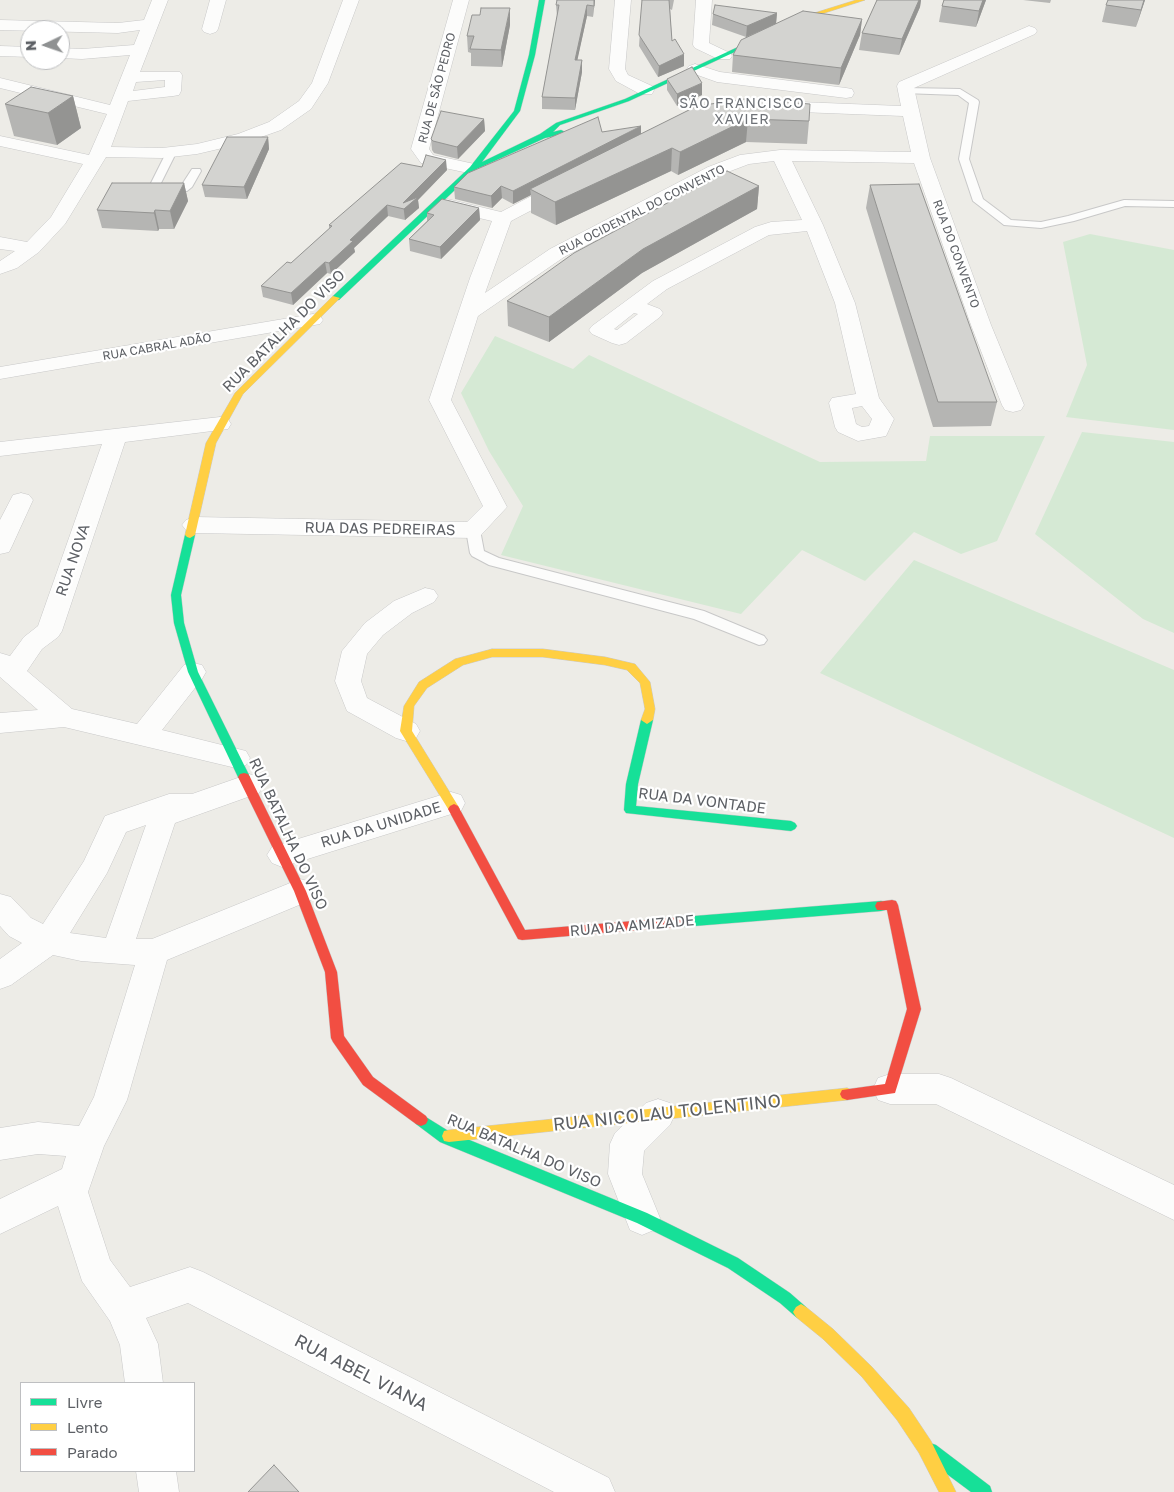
<!DOCTYPE html>
<html>
<head>
<meta charset="utf-8">
<style>
	body { margin:0 }
	#map { position:relative; width:1174px; height:1492px; overflow:hidden; background:#edece7; font-family:"Golos Text",sans-serif }
	canvas { display:block }
	.legend { position:absolute; left:20px; top:1382px; width:175px; height:90px; box-sizing:border-box; background:#fff; border:1px solid #bebfc1; margin:0; padding:6px 9px; list-style:none; font-size:15px; color:#5d6065 }
	.legend li { display:flex; align-items:center; gap:10px; height:25px }
	.legend b { width:25px; border:1px solid #bebfc1 }
	.north { position:absolute; left:20px; top:20px; width:50px; height:50px; box-sizing:border-box; background:#fff; border:1px solid #bebfc1; border-radius:50%; rotate:267deg; font-size:14px; font-weight:700; line-height:20px; text-align:center; color:#5d6065 }
	.north::after { content:''; display:block; margin:auto; width:18px; height:22px; background:#8f9192; clip-path:polygon(50% 0,100% 100%,50% 72%,0 100%) }
</style>
</head>
<body>
<div id="map">
<canvas width="1174" height="1492"></canvas>
<ul class="legend">
<li><b style="height:6px;background:#16e098"></b>Livre</li>
<li><b style="height:6px;background:#ffcf43"></b>Lento</li>
<li><b style="height:6px;background:#f24e42"></b>Parado</li>
</ul>
<div class="north">N</div>
</div>
<script>
const g = document.querySelector('canvas').getContext('2d');
g.lineJoin = 'round';
function fillPath(path, color) { g.fillStyle = color; g.fill(path, 'evenodd'); }
const poly = rows => new Path2D(rows.map(r => 'M' + r).join(''));
function stroke(path, color, width, dash) { g.strokeStyle = color; g.lineWidth = width; g.lineCap = dash ? 'butt' : 'round'; g.setLineDash(dash || []); g.stroke(path); }
function drawText(font, color, halo, rows, align = 'center') {
  g.font = font + ' "Golos Text",sans-serif'; g.lineWidth = 4.5; g.setLineDash([]); g.textBaseline = 'middle'; g.strokeStyle = halo; g.fillStyle = color; for (const [text, x, y, turn = 0] of rows) {
    g.save(); g.translate(x, y); g.rotate((+turn || 0) * Math.PI / 180); g.textAlign = isNaN(turn) ? turn : align; if (halo) g.strokeText(text, 0, 0); g.fillText(text, 0, 0); g.restore();
  }
}
fillPath(poly([
	[1090,234,1174,250,1174,430,1066,417,1087,365,1063,242],
	[495,336,573,369,589,355,820,462,926,461,930,436,1045,436,997,541,961,554,914,532,865,581,802,550,741,614,501,555,523,506,489,451,461,393],
	[1082,432,1174,442,1174,633,1143,619,1035,534],
	[914,560,1174,670,1174,838,820,673]
]), '#d5e9d4');
const lane = poly([
	[906,88,960,89,978,100,979,102,969,159,983,199,1011,220,1041,222,1068,216,1124,200,1174,201,1174,207,1125,206,1074,221,1041,228,1004,225,973,201,959,159,969,103,958,95,903,93,903,89,906,88],
	[171,150,176,153,161,183,162,185,181,186,192,169,200,169,201,171,192,187,187,191,158,191,154,190,151,183,166,153,171,150],
	[473,525,478,527,480,530,484,551,499,558,704,611,764,636,767,640,764,644,759,645,694,619,489,565,472,556,470,553,466,530,468,527,473,525]
]);
const street = poly([
	[152,0,168,0,140,72,180,72,182,75,181,91,179,95,173,96,128,101,111,147,162,148,197,144,238,134,269,122,299,101,312,83,343,0,359,0,328,83,311,109,281,130,244,143,197,154,162,158,106,157,65,224,39,252,17,268,0,274,0,261,15,251,0,249,0,237,27,242,51,217,83,164,0,146,0,136,89,155,107,114,0,88,0,78,110,105,130,55,82,59,60,58,60,48,82,49,134,45,140,30,118,33,0,30,0,20,118,23,144,20,152,0],
	[165,80,165,87,133,91,136,82,165,80],
	[210,0,226,0,218,29,216,32,210,34,204,32,202,29,210,0],
	[453,0,469,0,429,149,433,155,479,165,482,169,479,173,473,174,421,163,411,149,453,0],
	[615,0,631,0,625,69,628,75,652,86,654,90,652,94,640,94,616,81,609,69,615,0],
	[696,0,712,0,709,43,730,53,732,56,730,59,718,59,695,48,693,45,696,0],
	[1029,26,1035,28,1037,31,1035,34,914,88,930,158,991,325,1024,405,1021,410,1013,412,1005,410,1002,405,971,325,914,163,792,161,823,225,855,303,879,398,894,419,886,436,858,441,838,432,835,427,829,403,832,398,856,394,835,303,807,231,769,235,667,289,647,304,660,309,663,313,660,317,626,343,619,345,612,343,592,334,589,330,592,326,653,281,755,227,771,222,802,220,774,161,749,164,720,175,564,257,478,316,451,400,507,507,481,535,473,538,194,533,186,530,182,525,186,520,194,517,467,522,483,506,429,400,470,278,492,221,436,208,434,204,436,200,443,198,501,212,558,182,564,181,570,182,573,186,570,190,511,221,485,293,550,249,708,167,740,155,780,150,911,152,903,116,774,111,768,110,766,106,768,102,774,101,901,106,897,86,899,82,1029,26],
	[634,313,638,314,617,330,614,329,634,313],
	[862,406,872,419,869,426,862,427,856,424,852,408,862,406],
	[0,46,30,47,30,57,0,56,0,46],
	[695,64,720,72,846,88,852,89,854,93,852,97,846,98,717,82,689,72,687,69,689,66,695,64],
	[313,314,320,316,323,320,320,324,0,379,0,367,313,314],
	[220,417,228,419,231,424,228,429,125,442,62,631,58,637,42,649,27,671,72,709,137,724,184,665,193,663,202,665,206,672,202,679,162,730,246,751,250,758,246,765,236,768,64,727,0,733,0,713,38,710,0,677,0,653,10,656,24,637,38,626,102,444,0,456,0,442,220,417],
	[21,493,29,495,33,500,12,546,9,552,0,554,0,520,13,495,21,493],
	[425,588,434,590,438,596,434,602,412,613,383,635,367,654,361,681,367,698,416,724,420,731,416,738,406,741,396,738,347,711,335,681,342,651,365,623,394,601,425,588],
	[249,774,259,777,263,785,259,793,175,823,136,939,152,939,300,879,311,882,315,891,311,900,167,960,127,1100,104,1146,88,1192,110,1260,130,1287,190,1267,203,1272,609,1478,615,1492,554,1492,188,1303,146,1318,158,1344,163,1383,125,1383,120,1345,110,1321,82,1281,58,1206,0,1234,0,1199,62,1169,66,1156,38,1154,0,1160,0,1128,38,1122,79,1126,94,1097,135,965,81,961,53,955,11,985,0,989,0,959,22,943,9,936,0,926,0,894,11,897,31,918,43,924,84,861,105,816,169,794,192,794,249,774],
	[146,825,106,938,70,933,107,873,126,832,146,825],
	[451,792,461,795,465,803,461,811,282,867,272,863,267,855,272,847,451,792],
	[890,1074,939,1074,951,1078,1174,1185,1174,1220,936,1104,890,1104,878,1100,873,1089,878,1078,890,1074],
	[658,1099,670,1103,675,1114,670,1125,644,1151,642,1174,660,1218,654,1230,642,1235,630,1230,608,1174,610,1144,615,1133,646,1103,658,1099],
	[136,1471,176,1471,179,1492,139,1492,136,1471]
]);
const fast = poly([
	[539,0,545,0,535,55,520,111,482,162,540,134,556,123,625,99,788,24,793,25,629,101,560,125,553,132,561,130,565,132,564,134,545,138,477,169,339,300,333,300,333,296,470,167,514,111,529,55,539,0],
	[190,532,195,535,181,595,184,623,198,672,250,777,248,780,244,781,240,780,238,777,188,672,174,623,171,595,185,535,190,532],
	[647,716,653,720,638,784,636,806,791,821,795,823,797,826,795,829,791,831,626,813,624,810,626,784,641,720,647,716],
	[881,901,885,902,887,906,885,910,881,911,682,927,678,926,676,922,678,918,682,917,881,901],
	[421,1114,450,1132,647,1213,738,1258,790,1293,806,1307,809,1312,806,1317,801,1320,796,1317,780,1303,728,1268,637,1223,440,1142,416,1124,414,1120,416,1116,421,1114],
	[930,1443,936,1445,990,1486,992,1492,971,1492,924,1457,922,1451,924,1445,930,1443]
]);
const slow = poly([
	[856,0,865,0,812,17,792,26,787,25,808,15,856,0],
	[333,296,340,298,243,394,216,443,195,535,190,538,187,537,185,535,206,443,235,393,333,296],
	[492,649,543,649,605,657,635,664,650,682,655,709,653,720,647,724,641,720,645,709,640,683,627,670,605,665,543,657,492,657,463,665,427,688,414,706,412,731,460,809,458,812,454,814,450,812,400,731,404,706,419,682,455,659,492,649],
	[847,1088,852,1090,854,1094,852,1098,847,1100,449,1142,444,1141,442,1136,444,1131,449,1130,847,1088],
	[801,1304,806,1307,833,1329,872,1367,909,1408,931,1441,956,1492,939,1492,919,1453,897,1420,862,1377,823,1339,796,1317,793,1312,796,1307,801,1304]
]);
const jam = poly([
	[244,773,248,774,250,777,306,891,337,972,344,1036,373,1077,426,1116,428,1120,426,1124,421,1126,416,1124,363,1085,333,1042,331,1038,325,972,294,891,238,777,240,774,244,773],
	[454,804,458,806,525,930,682,917,686,918,688,922,686,926,522,940,518,939,448,809,450,806,454,804],
	[892,900,896,901,898,905,921,1009,895,1093,847,1100,842,1098,840,1094,842,1090,885,1084,907,1009,887,910,877,910,875,906,877,902,892,900]
]);
stroke(lane, '#c8c8c8', 2);
stroke(street, '#c8c8c8', 1);
stroke(fast, '#c9c9c9', 1);
stroke(slow, '#c9c9c9', 1);
stroke(jam, '#c9c9c9', 1);
fillPath(lane, '#fcfcfb');
fillPath(street, '#fcfcfb');
fillPath(fast, '#16e098');
fillPath(slow, '#ffcf43');
fillPath(jam, '#f24e42');
fillPath(poly([
	[595,0,593,17,587,16,577,60,582,60,582,72,575,110,542,109,542,97,557,16,556,5],
	[642,0,674,0,672,10,670,9,672,41,684,66,658,77,639,46],
	[877,0,921,0,920,7,899,55,859,50,862,33],
	[944,0,986,0,976,27,939,22,942,6],
	[1023,0,1051,0,1050,3],
	[1145,0,1136,27,1102,22,1106,5],
	[777,13,776,23,862,19,860,35,839,85,732,72,733,55,746,37,712,25,713,14],
	[510,25,502,67,471,66,471,53,468,52,467,36],
	[667,79,702,95,677,106,667,90],
	[73,96,81,128,57,145,14,136,5,104],
	[697,106,809,121,807,144,746,142,678,175,671,171,556,225,531,213,531,195,513,204,502,198,492,208,455,199,454,187,602,132,641,134],
	[484,119,485,131,458,159,434,153,432,150,431,139],
	[268,137,269,149,247,199,205,197,202,185],
	[422,167,447,170,418,200,419,208,405,220,388,216,354,248,355,252,331,274,327,273,293,305,263,297,261,286,291,263,329,229,329,225],
	[184,183,188,201,174,229,159,229,158,231,102,228,97,210],
	[870,185,997,402,991,426,933,427,866,208],
	[759,186,757,209,642,273,549,342,508,326,507,301],
	[479,208,480,220,441,259,410,251,409,239,427,221,427,213]
]), '#b5b5b3');
fillPath(poly([
	[594,0,595,0,593,17,594,6],
	[919,0,921,0,920,7,899,55,902,39],
	[983,0,986,0,976,27,979,11],
	[1144,0,1145,0,1136,27,1141,10],
	[587,5,587,16,575,71,575,60],
	[510,8,510,25,502,67,501,50],
	[777,13,776,24,746,37,747,26],
	[862,19,860,35,839,85,841,68],
	[684,54,684,66,658,77,659,66],
	[582,60,582,72,575,110,575,98],
	[702,83,702,95,677,106,677,94],
	[73,96,81,128,57,145,48,113],
	[484,119,485,131,458,159,457,147],
	[748,119,746,142,678,175,680,152],
	[641,126,641,138,530,189,531,195,513,204,513,191],
	[268,137,269,149,247,199,244,187],
	[672,148,671,171,556,225,555,202],
	[446,160,447,170,418,200,419,208,405,220,403,203],
	[184,183,188,201,174,229,170,211],
	[501,186,502,198,492,208,491,196],
	[759,186,757,209,642,273,549,342,549,317,643,249],
	[387,205,388,216,354,248,355,252,331,274,329,263,350,240],
	[479,208,480,220,441,259,440,247],
	[155,210,159,229,158,231,154,213],
	[325,262,327,273,293,305,291,293]
]), '#949492');
const building = poly([
	[557,0,594,0,594,6,587,5,575,60,582,60,575,98,542,97,559,5,556,5,557,0],
	[642,0,669,0,672,41,675,39,684,54,659,66,639,35,642,0],
	[877,0,919,0,902,39,862,33,877,0],
	[944,0,983,0,979,11,942,6,944,0],
	[1108,0,1144,0,1141,10,1106,5,1108,0],
	[715,5,777,13,747,26,713,14,715,5],
	[481,8,510,8,501,50,470,49,474,36,467,36,472,15,480,15,481,8],
	[803,11,862,19,841,68,733,55,741,40,803,11],
	[692,67,702,83,677,94,667,79,692,67],
	[31,87,73,96,48,113,5,104,31,87],
	[745,99,810,104,809,121,748,119,680,152,672,148,555,202,530,189,697,106,745,99],
	[441,111,484,119,457,147,433,141,431,139,441,111],
	[598,117,602,132,641,126,513,191,501,186,491,196,454,187,468,173,598,117],
	[227,137,268,137,244,187,202,185,227,137],
	[426,155,446,160,403,203,418,197,404,209,387,205,350,240,353,241,329,263,325,262,291,293,261,286,287,262,291,263,332,226,329,225,401,163,422,167,426,155],
	[727,171,759,186,643,249,549,317,507,301,574,253,727,171],
	[112,183,184,183,170,211,155,210,154,213,97,210,112,183],
	[919,184,997,402,938,402,870,185,919,184],
	[442,199,479,208,440,247,409,239,434,215,427,213,442,199],
	[274,1465,299,1492,248,1492,274,1465]
]);
fillPath(building, '#d3d3d0');
stroke(building, '#949492', 1);
drawText('12px', '#5d6065', '#fff', [
	["RUA DE SÃO PEDRO",437,88,-75],
	["RUA OCIDENTAL DO CONVENTO",642,210,-27],
	["RUA DO CONVENTO",956,254,70],
	["RUA CABRAL ADÃO",157,347,-10]
]);
g.letterSpacing = '1px';
drawText('14px', '#6e7277', '#fff', [
	["SÃO FRANCISCO",742,104],
	["XAVIER",742,120]
]);
g.letterSpacing = '0px';
drawText('15px', '#5d6065', '#fff', [
	["RUA BATALHA DO VISO",284,331,-45],
	["RUA DAS PEDREIRAS",380,529,1],
	["RUA NOVA",73,560,-71],
	["RUA DA VONTADE",702,801,7],
	["RUA DA UNIDADE",381,825,-17],
	["RUA BATALHA DO VISO",288,834,65],
	["RUA DA AMIZADE",632,926,-5],
	["RUA BATALHA DO VISO",524,1151,23]
]);
drawText('18px', '#5d6065', '#fff', [
	["RUA NICOLAU TOLENTINO",667,1113,-6],
	["RUA ABEL VIANA",361,1373,27]
]);
</script>
</body>
</html>
